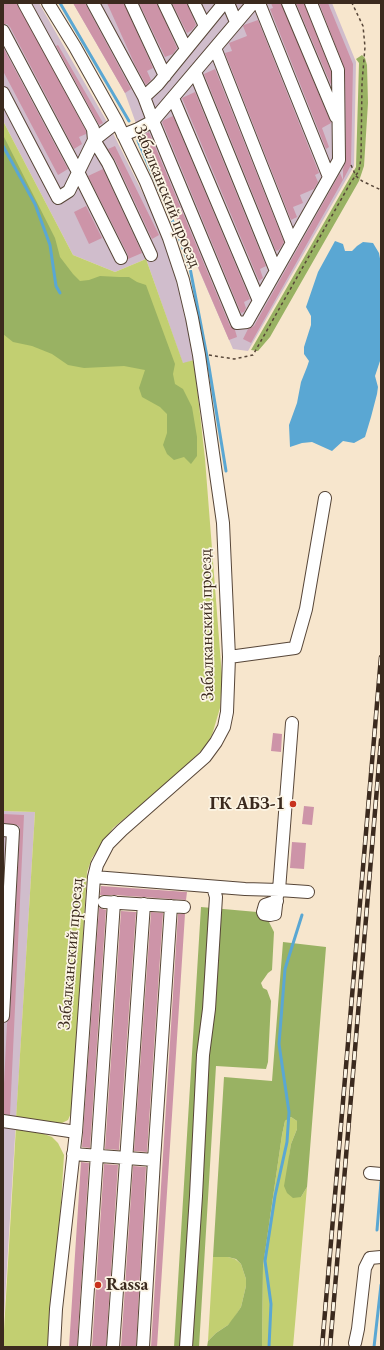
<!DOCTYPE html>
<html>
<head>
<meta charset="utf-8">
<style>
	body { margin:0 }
	#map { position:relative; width:384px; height:1350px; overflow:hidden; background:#f7e6cd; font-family:"EB Garamond",serif }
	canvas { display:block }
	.frame { position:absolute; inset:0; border:4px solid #3b2a1e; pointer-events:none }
</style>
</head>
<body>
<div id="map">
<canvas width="384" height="1350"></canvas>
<div class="frame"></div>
</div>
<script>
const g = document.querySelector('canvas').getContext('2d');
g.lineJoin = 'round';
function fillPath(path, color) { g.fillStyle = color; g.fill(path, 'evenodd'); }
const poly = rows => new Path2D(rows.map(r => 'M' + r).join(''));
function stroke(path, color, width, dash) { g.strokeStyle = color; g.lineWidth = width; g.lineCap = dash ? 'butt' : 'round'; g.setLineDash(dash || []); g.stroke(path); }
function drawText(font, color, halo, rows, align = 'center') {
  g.font = font + ' "EB Garamond",serif'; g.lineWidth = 3.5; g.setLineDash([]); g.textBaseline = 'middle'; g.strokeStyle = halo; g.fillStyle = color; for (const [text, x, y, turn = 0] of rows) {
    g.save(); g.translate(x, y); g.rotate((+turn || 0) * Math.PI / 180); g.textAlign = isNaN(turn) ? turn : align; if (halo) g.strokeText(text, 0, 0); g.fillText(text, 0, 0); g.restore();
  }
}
fillPath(poly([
	[3,3,39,3,110,127,164,236,182,301,194,360,183,364,146,259,115,272,73,255,3,121],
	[73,3,332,3,356,62,354,166,248,351,233,349,138,129,125,93],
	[3,811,35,812,3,1332]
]), '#d0bdcc');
fillPath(poly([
	[3,121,73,255,115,272,146,259,183,363,194,360,205,459,222,677,220,708,212,735,204,748,173,778,113,828,92,858,87,872,72,1111,68,1120,58,1125,16,1119,35,812,3,811],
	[291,1117,297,1121,297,1129,291,1144,289,1158,301,1197,307,1187,293,1347,262,1347,263,1266,282,1135,285,1121],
	[16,1127,39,1132,52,1137,58,1143,64,1155,52,1347,3,1347],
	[213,1257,228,1257,235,1259,241,1264,246,1279,246,1286,241,1307,233,1320,228,1325,216,1333,208,1341]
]), '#c2cf71');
fillPath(poly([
	[362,55,365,58,367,65,368,103,364,166,359,181,270,337,258,351,251,350,356,167,359,63,356,59],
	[3,135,55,238,60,257,73,274,80,281,89,280,100,276,119,277,129,277,137,282,146,285,175,364,173,374,175,384,183,389,192,407,197,437,197,456,191,464,184,457,174,460,167,454,163,445,167,433,167,414,160,407,142,397,139,388,145,370,124,366,84,368,68,365,52,354,32,346,13,342,3,334],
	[201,907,257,912,266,917,269,922,274,932,272,970,268,973,261,983,263,988,267,990,271,1001,268,1062,266,1069,216,1066,199,1347,174,1347],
	[283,942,326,947,307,1187,301,1197,293,1198,287,1193,284,1186,291,1144,297,1129,297,1121,291,1117,285,1121,282,1135,263,1266,262,1347,207,1347,208,1341,216,1333,228,1325,237,1313,241,1307,246,1286,246,1279,241,1264,236,1259,228,1257,213,1257,224,1077,272,1081]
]), '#99b263');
fillPath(poly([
	[335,241,343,244,345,251,352,251,357,246,363,242,373,243,379,253,381,264,381,358,375,376,378,387,377,394,371,417,365,437,354,443,343,441,332,451,312,442,302,443,290,447,289,425,297,403,301,382,307,367,309,361,304,354,304,347,311,325,311,316,306,307,318,272]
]), '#5aa7d3');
stroke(poly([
	[60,3,129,121],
	[138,141,176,229,190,268,209,367,226,471],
	[3,146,35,204,50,245,56,286,60,293],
	[377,1230,381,1182],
	[269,1347,271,1304,265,1261,275,1196,287,1142,289,1112,279,1044,285,969,302,915],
	[374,1347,381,1285]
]), '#5aa7d3', 3);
fillPath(poly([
	[3,3,17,3,86,131,86,134,79,137,82,144,74,149,10,27,7,24,3,24],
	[73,3,85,3,131,89,125,93],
	[107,3,124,3,153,68,147,71,151,80,146,85,135,65],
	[139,3,157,3,177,48,173,54,165,57],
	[172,3,187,3,196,25,192,30,187,33],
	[271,3,281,3,331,123,322,128,329,147,326,149,270,9,273,8],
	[296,3,304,3,331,71,331,85],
	[319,3,328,3,353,64,351,165,343,180,343,169,346,160,345,70],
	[258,20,319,173,315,175,318,182,314,189,300,195,303,203,293,207,297,217,291,220,225,53,232,51,229,43,247,36,243,26,244,25],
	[58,45,103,123,99,125,56,46],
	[3,47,68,169,58,175,3,71],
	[215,69,284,242,279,250,276,251,204,74],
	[195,92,266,266,260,269,263,278,259,281,182,98],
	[173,116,250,299,244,302,246,308,244,312,241,313,162,122,164,120],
	[149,132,230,326,235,330,237,337,229,340,142,136],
	[115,146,159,235,152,239,115,160,108,149],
	[103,169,142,253,128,259,128,255,88,176],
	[340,173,343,180,251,343,243,339,248,329,254,326],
	[86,206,102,238,89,244,74,212],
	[273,733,282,734,281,752,271,751],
	[304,806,314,807,312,825,302,824],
	[3,814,24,815,10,1115,3,1114,3,1104,7,1023,10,1016,20,831,20,827,17,825,3,823],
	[292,842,306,843,304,869,290,868],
	[101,886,187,892,186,900,114,895,100,895],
	[99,908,106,910,90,1148,82,1147],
	[121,911,136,912,119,1150,105,1149],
	[151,912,163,913,147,1152,134,1151],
	[178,914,185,914,157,1347,151,1347],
	[81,1162,89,1163,77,1347,69,1347],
	[104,1164,118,1165,106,1347,92,1347],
	[133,1166,146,1167,136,1347,121,1347]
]), '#cd94a8');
const minor = poly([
	[24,3,93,129,94,140,108,163,151,255],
	[48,3,75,47,117,122,146,182,169,238,183,280,192,318,199,355,223,523,229,657,227,712,224,727,216,742,205,757,122,830,108,844,97,865,94,877,76,1132,56,1309,54,1347],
	[93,3,144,97,153,121,138,129,123,135],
	[131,3,165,76],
	[164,3,186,49],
	[194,3,205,26],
	[228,3,236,22],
	[253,3,153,121,237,323,247,322,339,160,338,70,311,3],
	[259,3,329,177],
	[288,3,336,117],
	[3,31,78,172,121,258],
	[215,48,292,243],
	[195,72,276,271],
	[3,93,58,198,69,191,94,140,117,122],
	[144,97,158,84,224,3],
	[173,98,259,301],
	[229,657,295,648,306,609,325,498],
	[3,830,13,831,3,1016],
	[94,877,245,889,279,890,308,892],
	[277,901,265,905,263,912,264,914,270,915,275,914,277,896,279,890,292,723],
	[104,902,184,907],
	[3,1121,76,1132],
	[73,1154,154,1160,171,906],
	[370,1173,381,1174],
	[355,1343,358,1329,365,1268,370,1258,381,1257],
	[84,1347,114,902],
	[113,1347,144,904],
	[143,1347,154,1160],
	[186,1347,196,1196,203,1055,209,1009,216,897,213,887]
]);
stroke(minor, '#574638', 14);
stroke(poly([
	[351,165,356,176,362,181,381,190],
	[209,355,234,359,253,355,351,182,359,171,361,158,362,83,365,47,363,26,352,3]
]), '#574638', 1.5, [3, 3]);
stroke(minor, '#fff', 12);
const rail = poly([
	[322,1347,381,657],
	[330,1347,381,740]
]);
stroke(rail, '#3b2a1e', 4.5);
stroke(rail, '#fcf5e5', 3, [9]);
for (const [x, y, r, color] of [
	[293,804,4,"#c8321e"],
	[98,1285,4,"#c8321e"]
]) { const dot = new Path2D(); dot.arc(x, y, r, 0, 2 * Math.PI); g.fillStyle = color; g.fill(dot); stroke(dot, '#fcf5e5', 1.5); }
drawText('18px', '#3b2a1e', '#fcf5e5', [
	["Забалканский проезд",167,196,68],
	["Забалканский проезд",207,625,-91],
	["Забалканский проезд",71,954,-85]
]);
drawText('bold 18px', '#3b2a1e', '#fcf5e5', [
	["ГК АБЗ-1",285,804],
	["Rassa",106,1285,"left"]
], 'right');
</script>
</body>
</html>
